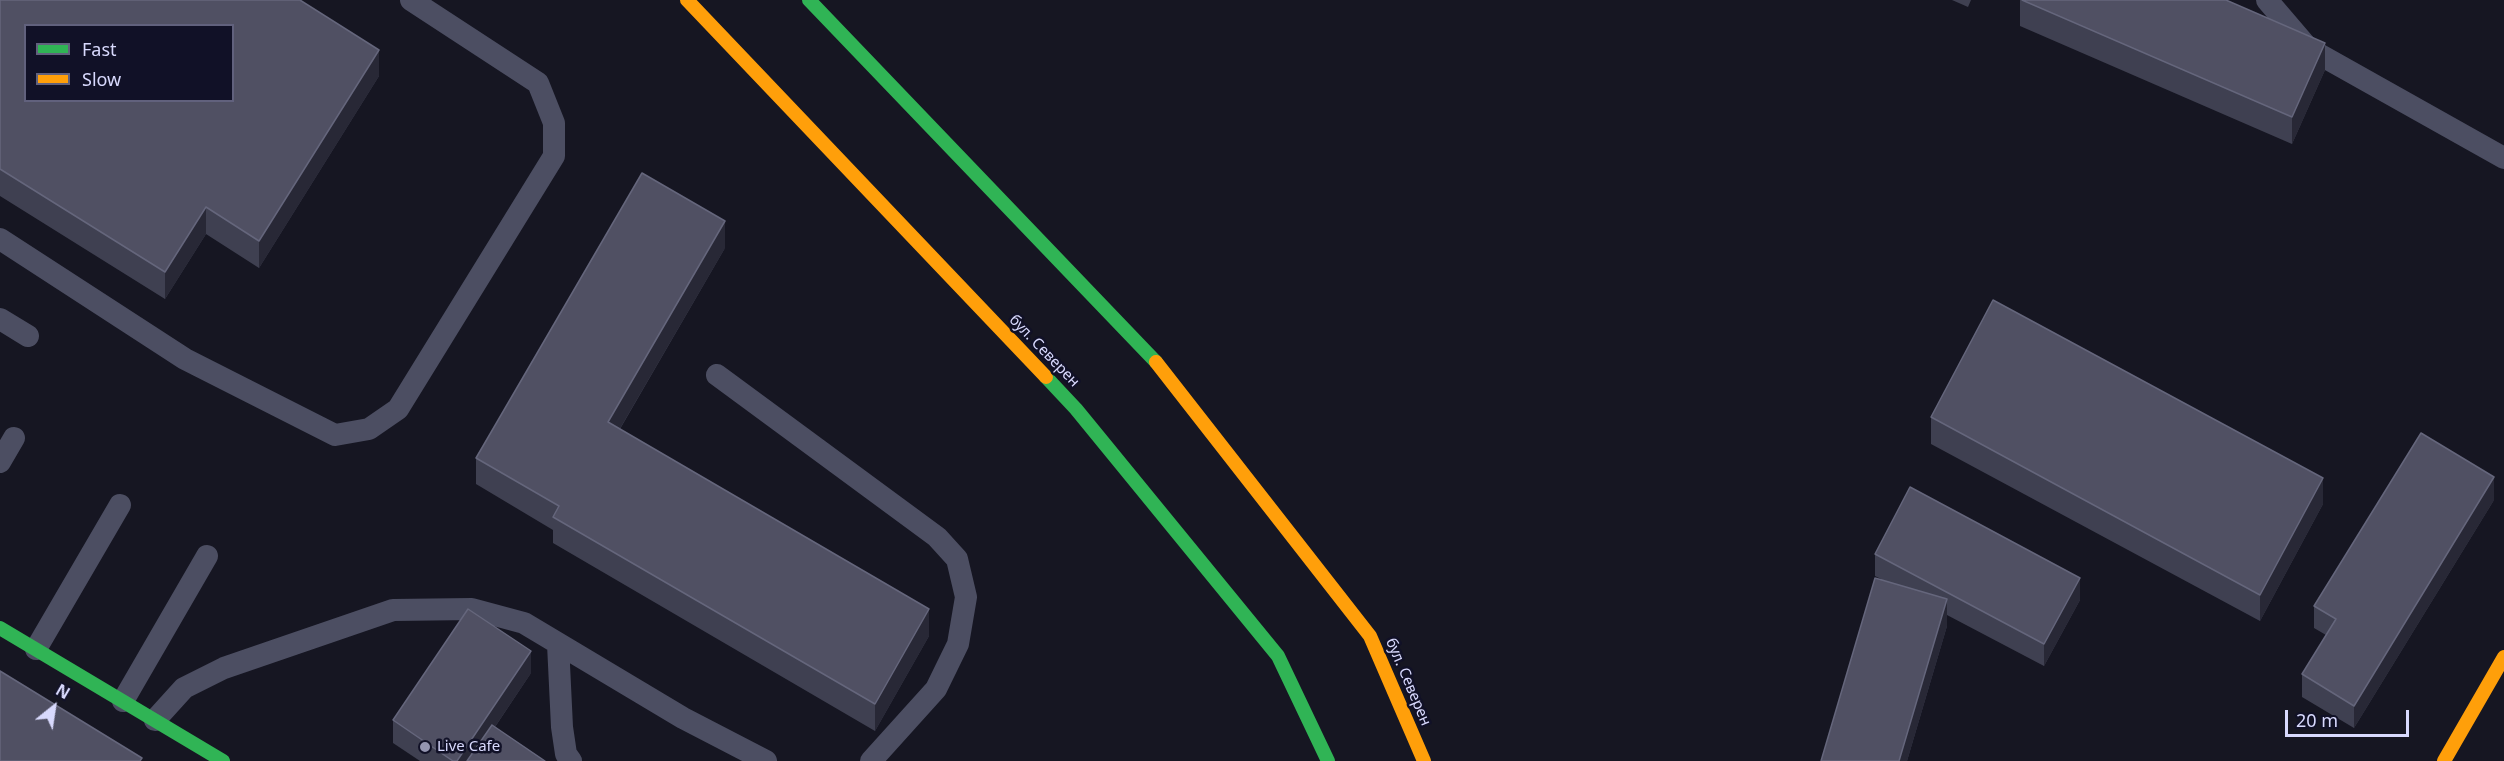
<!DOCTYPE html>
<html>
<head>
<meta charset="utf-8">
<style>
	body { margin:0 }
	#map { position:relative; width:2504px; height:761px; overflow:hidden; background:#161622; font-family:"Noto Sans",sans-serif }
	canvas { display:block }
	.legend { position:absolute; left:24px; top:24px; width:210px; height:78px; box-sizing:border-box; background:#111127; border:2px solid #61617d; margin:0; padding:8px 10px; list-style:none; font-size:18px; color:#d8d9fd }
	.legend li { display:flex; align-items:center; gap:12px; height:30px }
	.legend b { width:30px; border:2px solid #61617d }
	.north { position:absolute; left:24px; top:677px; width:60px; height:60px; -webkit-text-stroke:4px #111127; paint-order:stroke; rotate:30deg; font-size:16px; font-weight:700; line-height:24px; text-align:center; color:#d8d9fd }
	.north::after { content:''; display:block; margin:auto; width:21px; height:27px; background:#d8d9fd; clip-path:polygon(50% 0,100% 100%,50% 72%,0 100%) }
	.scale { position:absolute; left:2285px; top:710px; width:124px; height:27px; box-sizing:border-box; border:3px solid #d8d9fd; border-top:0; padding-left:8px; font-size:18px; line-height:21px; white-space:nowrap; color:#d8d9fd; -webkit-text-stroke:4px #111127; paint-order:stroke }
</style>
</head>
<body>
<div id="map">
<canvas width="2504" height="761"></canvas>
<ul class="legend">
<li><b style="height:8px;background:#30b455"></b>Fast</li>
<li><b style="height:8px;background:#ff9f0a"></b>Slow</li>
</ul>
<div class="north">N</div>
<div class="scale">20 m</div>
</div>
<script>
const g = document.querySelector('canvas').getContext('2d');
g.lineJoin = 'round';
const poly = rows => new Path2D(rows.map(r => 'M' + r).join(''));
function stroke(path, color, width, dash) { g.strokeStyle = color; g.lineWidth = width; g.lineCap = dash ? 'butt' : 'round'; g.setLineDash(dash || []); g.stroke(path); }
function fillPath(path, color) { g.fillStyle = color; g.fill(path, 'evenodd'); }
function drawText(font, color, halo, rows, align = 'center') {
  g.font = font + ' "Noto Sans",sans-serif'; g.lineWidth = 5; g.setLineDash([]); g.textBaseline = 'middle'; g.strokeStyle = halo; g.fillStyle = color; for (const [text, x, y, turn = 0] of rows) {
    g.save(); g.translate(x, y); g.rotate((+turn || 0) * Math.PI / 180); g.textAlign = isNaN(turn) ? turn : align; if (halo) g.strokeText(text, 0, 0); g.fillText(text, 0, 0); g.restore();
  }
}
stroke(poly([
	[2267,0,2308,48,2504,158],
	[0,239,185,359,335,435,369,429,398,409,554,156,554,123,538,83,411,0],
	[0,319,28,336],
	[717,375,937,537,957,559,966,597,958,644,936,689,871,761],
	[0,462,14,438],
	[558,644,562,727,566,754,571,761],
	[36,649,120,505],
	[123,701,207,556],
	[155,720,184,688,224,668,393,610,472,609,524,623,683,718,766,761]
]), '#4c4e62', 22);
stroke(poly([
	[809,0,1156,362],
	[1046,377,1076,409,1278,656,1328,761],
	[0,628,223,761]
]), '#30b455', 14);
stroke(poly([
	[687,0,1046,377],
	[1156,362,1370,636,1424,761],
	[2444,761,2504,657]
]), '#ff9f0a', 14);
fillPath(poly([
	[0,0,379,76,259,268,206,234,165,299,0,196],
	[1952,0,1971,0,1968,7],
	[2020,0,2226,0,2325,70,2292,144,2020,26],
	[725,248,620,429,929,636,875,731,553,543,553,530,476,484,476,458],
	[1931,417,2323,504,2260,621,1931,444],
	[2494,500,2354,728,2302,697,2302,674,2326,635,2314,628,2314,606],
	[1875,554,2080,600,2044,666,1947,615,1947,626,1907,761,1821,761,1881,579,1875,576],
	[531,673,495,727,545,761,420,761,393,743,393,720]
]), '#3f4051');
fillPath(poly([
	[2325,43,2325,70,2292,144,2292,117],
	[379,50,379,76,259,268,259,241],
	[206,207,206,234,165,299,165,272],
	[725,221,725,248,608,449,608,422],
	[2494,477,2494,500,2354,728,2354,706],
	[2323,478,2323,504,2260,621,2260,595],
	[2080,578,2080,600,2044,666,2044,644],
	[1947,599,1947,626,1907,761,1899,761],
	[929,609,929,636,875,731,875,704],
	[531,651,531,673,472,761,457,761]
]), '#282836');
const building = poly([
	[0,0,300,0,379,50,259,241,206,207,165,272,0,169,0,0],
	[26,26,232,26,232,100,26,100,26,26],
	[2022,0,2226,0,2325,43,2292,117,2022,0],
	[642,173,725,221,608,422,929,609,875,704,553,517,559,506,476,458,642,173],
	[1993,300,2323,478,2260,595,1931,417,1993,300],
	[2421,433,2494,477,2354,706,2302,674,2336,619,2314,606,2421,433],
	[1910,487,2080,578,2044,644,1875,554,1910,487],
	[1875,578,1947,599,1899,761,1821,761,1875,578],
	[468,609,531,651,457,761,453,761,393,720,468,609],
	[0,671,142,758,140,761,0,761,0,671],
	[492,725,545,761,467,761,492,725]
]);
fillPath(building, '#505063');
stroke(building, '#65667c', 1.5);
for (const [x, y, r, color] of [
	[425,747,6,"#9495b0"]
]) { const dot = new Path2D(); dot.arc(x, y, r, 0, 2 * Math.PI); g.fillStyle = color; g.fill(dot); stroke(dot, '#111127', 2); }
drawText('15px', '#d8d9fd', '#111127', [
	["бул. Северен",1044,351,46],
	["бул. Северен",1408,682,67]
]);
drawText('15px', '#d8d9fd', '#111127', [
	["Live Cafe",437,747]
], 'left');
</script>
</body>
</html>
